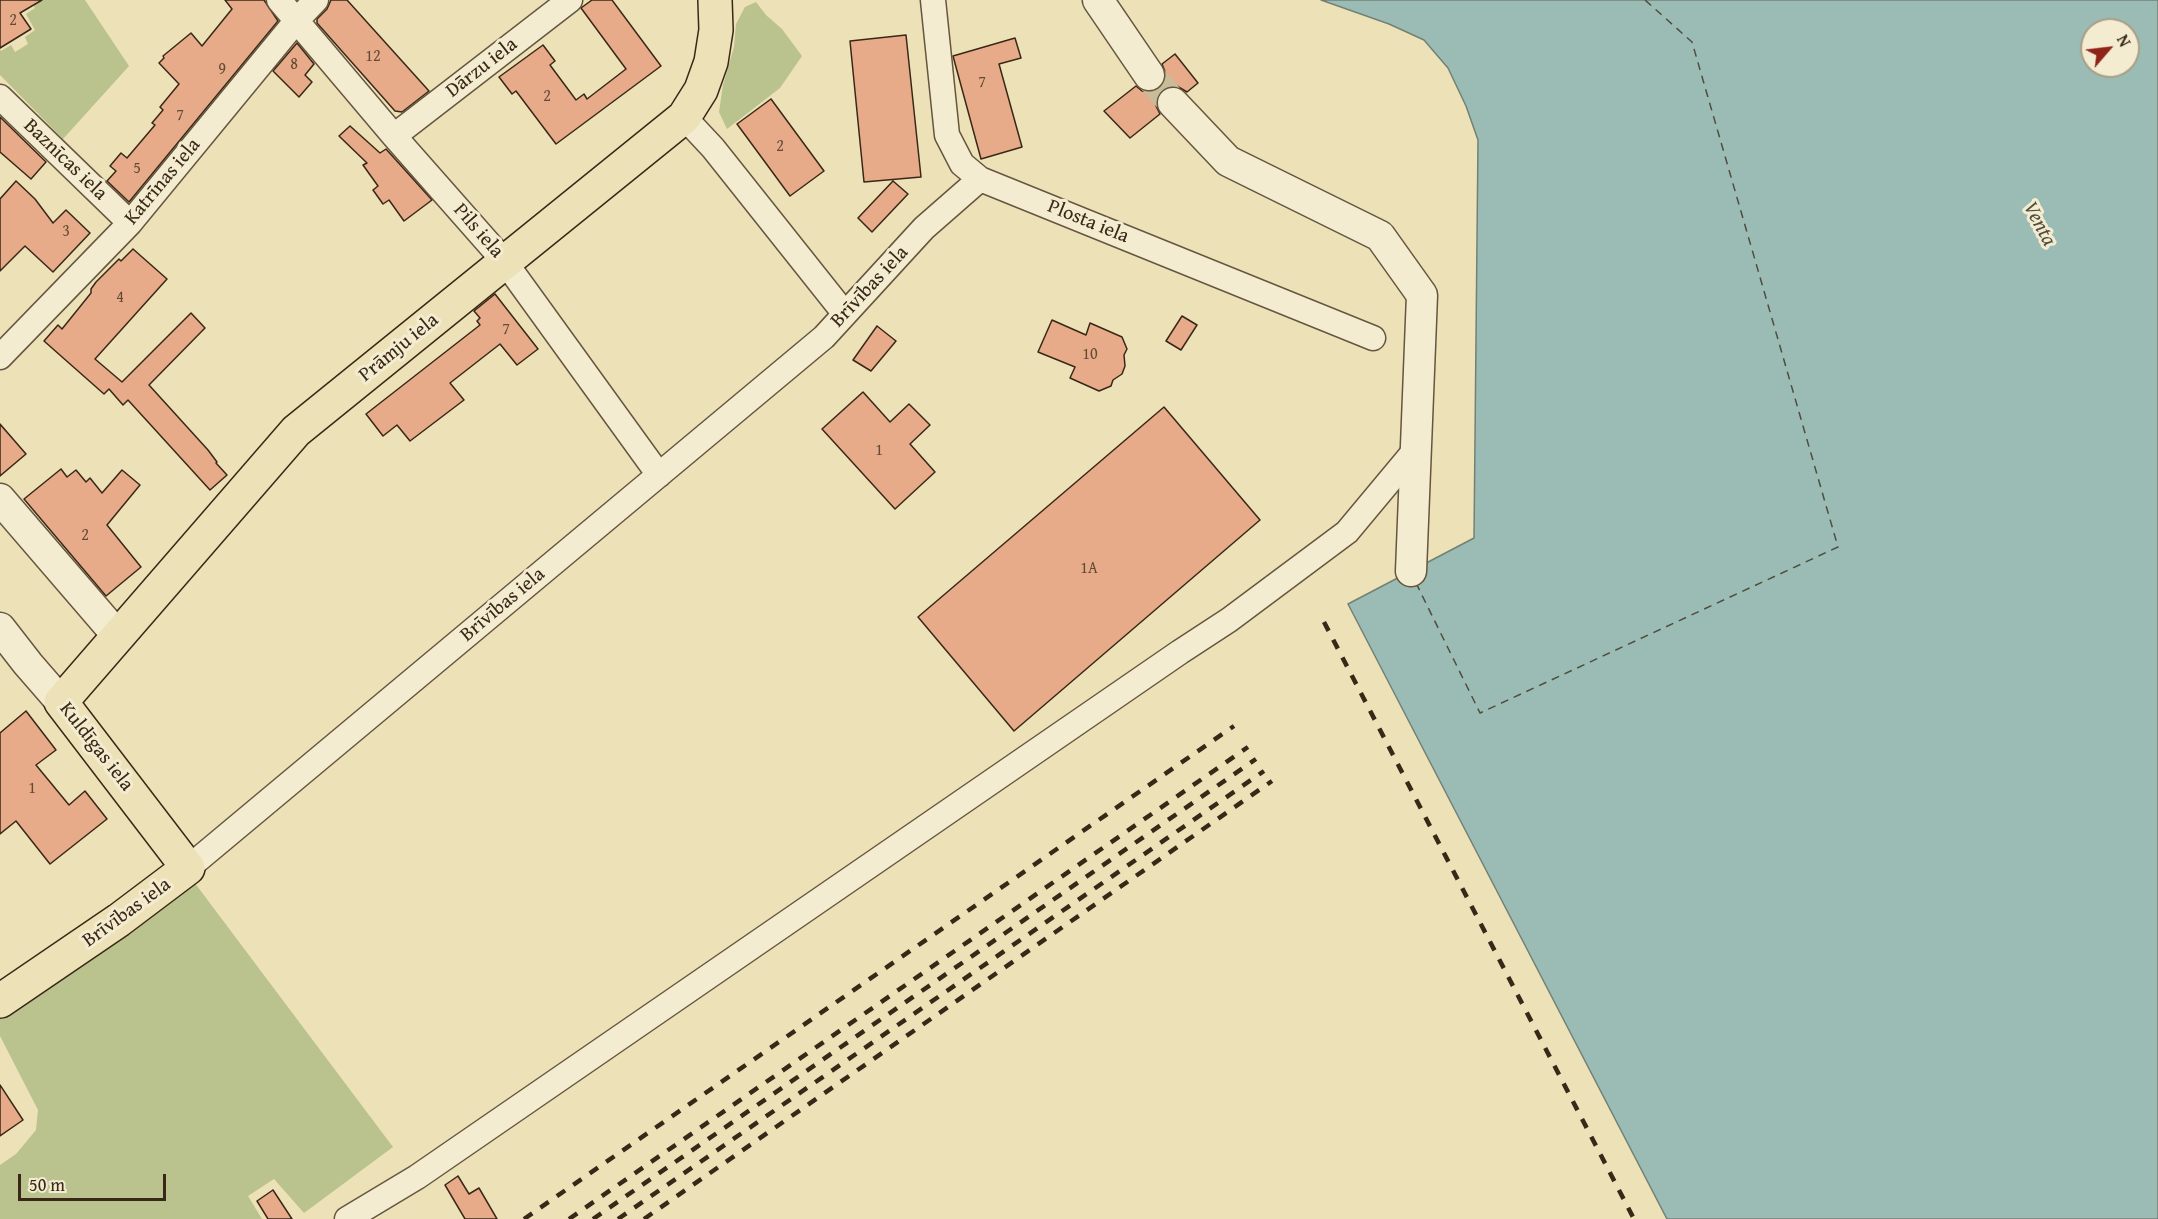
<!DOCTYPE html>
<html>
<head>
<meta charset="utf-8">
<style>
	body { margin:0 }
	#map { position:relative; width:2158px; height:1219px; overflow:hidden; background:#ede1b8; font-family:"Gentium Book Plus",serif }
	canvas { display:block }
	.north { position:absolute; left:2080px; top:18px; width:60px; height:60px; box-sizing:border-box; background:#f3ecd1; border:2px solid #a99e87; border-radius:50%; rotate:62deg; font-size:16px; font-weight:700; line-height:24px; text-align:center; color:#392817 }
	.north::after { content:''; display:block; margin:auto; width:21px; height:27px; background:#8f2418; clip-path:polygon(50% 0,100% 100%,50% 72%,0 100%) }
	.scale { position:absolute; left:18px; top:1174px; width:148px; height:27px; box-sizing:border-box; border:3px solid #392817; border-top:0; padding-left:8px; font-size:18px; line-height:21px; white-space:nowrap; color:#392817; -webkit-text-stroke:4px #f3ecd1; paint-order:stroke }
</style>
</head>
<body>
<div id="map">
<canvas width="2158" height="1219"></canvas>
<div class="north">N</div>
<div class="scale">50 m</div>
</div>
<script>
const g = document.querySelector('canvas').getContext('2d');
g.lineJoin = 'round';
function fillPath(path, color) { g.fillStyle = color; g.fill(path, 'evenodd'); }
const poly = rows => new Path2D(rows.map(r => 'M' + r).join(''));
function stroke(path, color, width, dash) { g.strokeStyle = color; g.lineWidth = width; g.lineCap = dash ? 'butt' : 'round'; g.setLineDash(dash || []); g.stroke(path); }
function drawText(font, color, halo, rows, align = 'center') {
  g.font = font + ' "Gentium Book Plus",serif'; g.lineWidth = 6; g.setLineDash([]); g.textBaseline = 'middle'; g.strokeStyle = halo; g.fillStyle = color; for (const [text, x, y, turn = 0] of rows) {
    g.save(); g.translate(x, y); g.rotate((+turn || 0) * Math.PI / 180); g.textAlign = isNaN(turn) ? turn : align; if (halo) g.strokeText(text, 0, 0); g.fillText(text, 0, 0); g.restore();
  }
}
fillPath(poly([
	[30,0,85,0,129,66,63,139,0,75,0,49,1,51,11,45,15,52,28,44,25,37,35,30,26,14,35,8],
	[756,2,766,15,782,29,802,56,780,88,727,129,719,112,723,85,734,47,736,24,745,7],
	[194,882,393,1147,304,1213,274,1179,248,1196,262,1219,0,1219,0,1165,16,1154,36,1130,38,1110,0,1036,0,1019]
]), '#bac28e');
const water = poly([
	[1321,0,2158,0,2158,1219,1667,1219,1348,604,1474,538,1478,140,1466,106,1448,68,1424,40,1389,24,1321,0],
	[2092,30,2128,30,2128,66,2092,66,2092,30]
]);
fillPath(water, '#9abcb4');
stroke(water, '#738175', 1.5);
stroke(poly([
	[1416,583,1480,713,1838,547,1692,42,1645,0]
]), '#514d3e', 1.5, [8, 6]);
const building = poly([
	[0,0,42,0,20,13,31,29,0,48,0,0],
	[225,0,264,0,278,21,129,202,107,181,116,171,110,166,121,153,127,158,155,125,152,123,163,110,160,107,179,84,159,63,164,58,163,56,191,33,202,46,232,9,225,0],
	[331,0,347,0,429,91,402,112,395,111,317,23,317,19,327,9,331,0],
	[592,0,612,0,661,66,556,144,516,91,512,94,499,77,543,45,555,61,550,65,576,100,584,94,587,99,626,69,581,8,592,0],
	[906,35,921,177,864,182,850,41,906,35],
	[1015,38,1021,58,999,64,1022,147,981,159,953,56,1015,38],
	[297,43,314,64,305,75,312,82,299,97,273,71,297,43],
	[1175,54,1198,83,1187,92,1177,86,1168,86,1162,90,1156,99,1156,106,1160,114,1130,138,1104,111,1136,86,1142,91,1150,92,1159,89,1165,82,1166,74,1162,64,1175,54],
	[771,99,824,171,790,196,737,124,771,99],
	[0,117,46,162,31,179,0,152,0,117],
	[350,126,380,153,386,149,432,200,404,221,389,200,383,204,373,190,378,186,363,165,367,163,339,136,350,126],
	[16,181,35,199,53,223,66,210,90,233,53,272,25,246,0,271,0,199,16,181],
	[893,181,908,194,872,232,858,218,893,181],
	[133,249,167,279,95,359,122,382,191,313,205,328,149,385,208,450,217,462,216,463,227,475,210,490,128,400,123,405,109,389,104,394,44,341,58,325,62,329,91,293,91,289,96,282,119,259,121,261,133,249],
	[495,294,538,349,517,365,500,344,450,383,464,400,410,441,397,425,383,436,366,414,480,325,477,321,480,318,474,311,495,294],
	[1182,316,1197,325,1181,350,1166,341,1182,316],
	[1052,320,1086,335,1090,323,1122,337,1127,349,1124,355,1125,366,1122,374,1113,380,1111,386,1099,391,1070,378,1075,367,1038,352,1052,320],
	[877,326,896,341,871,371,853,360,877,326],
	[863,392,890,422,909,404,930,425,910,444,935,472,895,509,822,429,863,392],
	[1164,407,1260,520,1014,731,918,617,1164,407],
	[0,424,26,454,0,476,0,424],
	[61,469,67,477,76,470,86,482,90,478,102,493,122,470,140,485,107,525,141,567,106,596,24,499,61,469],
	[26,711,56,750,36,765,69,805,85,791,107,819,50,864,16,821,0,834,0,733,26,711],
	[0,1085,23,1120,0,1136,0,1085],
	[458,1176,469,1194,479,1188,497,1219,465,1219,445,1185,458,1176],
	[273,1190,292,1219,268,1219,257,1201,273,1190]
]);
fillPath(building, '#e7ab89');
stroke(building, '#392817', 1.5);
stroke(poly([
	[1149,75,1173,103]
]), '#c9bc98', 30, [30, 15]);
const minor = poly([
	[279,0,394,136,505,262,659,475],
	[933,0,947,135,962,164,980,179,1373,338],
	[0,97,130,223],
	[684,117,713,148,845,314],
	[394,136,570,0],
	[0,357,130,223,297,20,316,0],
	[188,868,824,337,924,228,980,179],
	[347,1219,417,1177,1180,652,1229,620,1347,532,1417,448]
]);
const tertiary = poly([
	[1098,0,1149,75],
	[1173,103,1228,161,1380,236,1422,295,1411,571],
	[0,499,117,635],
	[0,628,28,664,61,702]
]);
const primary = poly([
	[0,1001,119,920,188,868,61,702,296,431,684,117,701,90,711,62,716,30,715,0]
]);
stroke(minor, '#66563f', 27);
stroke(tertiary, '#66563f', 33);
stroke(primary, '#392817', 36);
stroke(minor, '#f3ecd1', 24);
stroke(tertiary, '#f3ecd1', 30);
stroke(primary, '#ede1b8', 33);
stroke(poly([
	[1324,622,1634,1219],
	[524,1219,1234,726],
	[569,1219,1248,747],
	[593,1219,1256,759],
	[618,1219,1264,771],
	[644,1219,1272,781]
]), '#392817', 4.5, [10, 10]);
drawText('16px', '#644934', null, [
	["2",13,21],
	["12",373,57],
	["8",294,65],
	["9",222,70],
	["7",982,83],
	["2",547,97],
	["7",180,116],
	["2",780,147],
	["5",137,169],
	["3",66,232],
	["4",120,298],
	["7",506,330],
	["10",1090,355],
	["1",879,451],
	["2",85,536],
	["1A",1089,569],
	["1",32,789]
]);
drawText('20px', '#392817', '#f3ecd1', [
	["Dārzu iela",482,68,-38],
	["Baznīcas iela",65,160,44],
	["Katrīnas iela",163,182,-50],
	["Plosta iela",1088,222,22],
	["Pils iela",478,231,49],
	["Brīvības iela",870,287,-47],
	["Prāmju iela",399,348,-39],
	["Brīvības iela",503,605,-40],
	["Kuldīgas iela",96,747,52],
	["Brīvības iela",127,913,-36]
]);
drawText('italic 21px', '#514d3e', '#f3ecd1', [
	["Venta",2039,224,62]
]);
</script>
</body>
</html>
